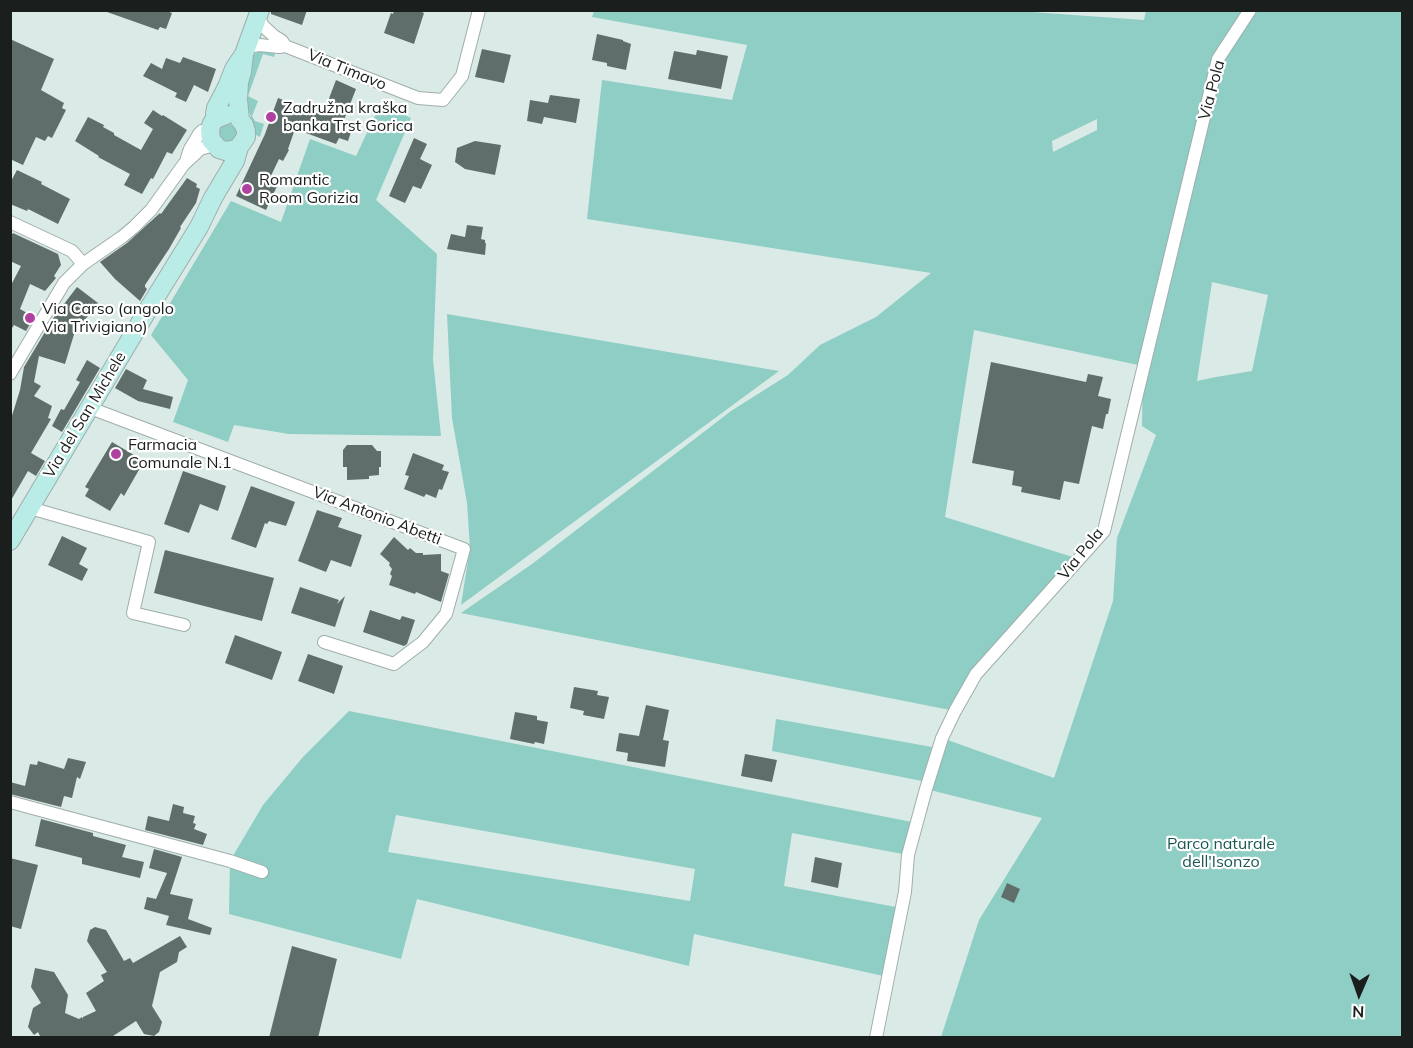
<!DOCTYPE html>
<html>
<head>
<meta charset="utf-8">
<style>
	body { margin:0 }
	#map { position:relative; width:1413px; height:1048px; overflow:hidden; background:#daeae7; font-family:Mulish,sans-serif }
	canvas { display:block }
	.frame { position:absolute; inset:0; border:12px solid #1a1f1e; pointer-events:none }
	.north { position:absolute; left:1329px; top:964px; width:60px; height:60px; -webkit-text-stroke:4px #fff; paint-order:stroke; rotate:182deg; font-size:16px; font-weight:700; line-height:24px; text-align:center; color:#1a1f1e }
	.north::after { content:''; display:block; margin:auto; width:21px; height:27px; background:#1a1f1e; clip-path:polygon(50% 0,100% 100%,50% 72%,0 100%) }
</style>
</head>
<body>
<div id="map">
<canvas width="1413" height="1048"></canvas>
<div class="frame"></div>
<div class="north">N</div>
</div>
<script>
const g = document.querySelector('canvas').getContext('2d');
g.lineJoin = 'round';
function fillPath(path, color) { g.fillStyle = color; g.fill(path, 'evenodd'); }
const poly = rows => new Path2D(rows.map(r => 'M' + r).join(''));
function stroke(path, color, width, dash) { g.strokeStyle = color; g.lineWidth = width; g.lineCap = dash ? 'butt' : 'round'; g.setLineDash(dash || []); g.stroke(path); }
function drawText(font, color, halo, rows, align = 'center') {
  g.font = font + ' Mulish,sans-serif'; g.lineWidth = 4.5; g.setLineDash([]); g.textBaseline = 'middle'; g.strokeStyle = halo; g.fillStyle = color; for (const [text, x, y, turn = 0] of rows) {
    g.save(); g.translate(x, y); g.rotate((+turn || 0) * Math.PI / 180); g.textAlign = isNaN(turn) ? turn : align; if (halo) g.strokeText(text, 0, 0); g.fillText(text, 0, 0); g.restore();
  }
}
fillPath(poly([
	[1003,10,1144,20,1146,10,1402,11,1402,1037,941,1037,979,920,1042,818,926,789,942,738,1054,778,1113,601,1117,538,1156,435,1142,426,1143,366,974,330,945,517,1079,559,976,674,955,711,461,613,532,564,731,411,788,375,820,345,876,317,931,273,587,219,602,80,732,100,747,45,592,17,594,11],
	[1097,119,1097,130,1053,152,1052,141],
	[1212,282,1268,295,1252,371,1216,377,1197,381],
	[260,50,273,51,275,54,274,57,263,54,248,96,258,101,252,116,255,121,264,124,260,137,256,135,254,125,248,109,244,92,249,65,253,55],
	[381,103,411,118,376,200,437,254,433,360,441,436,289,434,234,425,228,442,173,422,188,380,151,335,231,201,281,222,310,139,356,156],
	'219 133a9 9 0 1 1 18 0a9 9 0 1 1-18 0Z',
	[447,314,779,371,461,605,470,548,467,503,452,418],
	[349,711,917,823,908,855,792,833,784,886,901,908,888,977,694,934,689,966,417,899,401,959,229,914,230,861,263,805,303,757],
	[396,815,695,869,690,901,388,852],
	[776,719,932,747,922,781,772,751]
]), '#8ecec4');
fillPath(poly([
	[108,10,164,10,172,13,166,29,160,27,158,30,107,12],
	[271,10,307,10,302,25,271,14],
	[394,10,417,10,424,13,414,44,384,33,391,13,393,14],
	[597,34,623,40,623,41,631,44,626,70,607,66,607,63,592,60],
	[10,39,54,59,41,90,64,103,62,108,66,110,52,138,48,136,45,141,36,137,23,165,10,159],
	[482,49,511,55,504,83,475,77],
	[697,50,728,56,721,89,668,79,674,51,696,55],
	[183,57,216,69,208,92,194,85,186,102,175,97,177,93,143,76,151,63,162,69,166,58,180,63],
	[336,80,356,89,342,125,352,129,348,141,339,138,336,144,295,129,288,149,289,150,283,161,279,159,269,180,278,184,266,210,236,196,265,134,278,98,319,114,321,108,325,109],
	[550,95,580,99,576,123,544,117,542,124,527,121,530,100,548,103],
	[153,110,162,116,163,115,187,130,172,154,167,152,153,179,151,178,142,194,124,185,130,174,98,157,99,156,75,141,88,117,104,125,103,127,114,133,114,135,141,150,153,129,144,123],
	[414,138,427,144,420,159,432,165,421,189,413,186,405,203,389,196],
	[475,141,501,145,495,175,465,169,455,162,457,148],
	[17,170,42,182,41,184,70,199,58,224,28,209,27,211,10,204,10,183],
	[187,178,197,184,196,187,200,189,196,203,180,227,181,228,169,249,145,285,145,287,147,289,140,301,115,279,100,262,127,243,160,213,161,214],
	[467,225,483,227,481,239,485,240,485,243,486,243,485,255,447,249,451,234,465,237],
	[13,233,58,254,61,265,54,276,56,278,45,291,30,284,20,309,34,317,26,331,14,325,10,331,10,287,21,266,10,261,10,238],
	[77,287,98,303,84,321,79,318,65,364,39,356,34,382,41,386,34,396,52,406,48,418,51,419,31,453,45,461,36,476,28,471,10,502,10,422,20,390,24,367,54,317],
	[87,360,100,368,62,432,52,426,61,409,64,410,80,382,76,380],
	[991,362,1086,382,1088,374,1103,377,1098,396,1111,399,1108,414,1106,414,1103,429,1092,426,1079,484,1064,481,1060,500,1021,492,1022,487,1012,485,1014,471,972,463],
	[126,369,147,380,143,389,173,397,170,409,138,401,115,388],
	[112,442,144,461,124,496,121,493,110,511,85,496,89,489,85,487],
	[347,445,372,445,377,451,381,451,381,467,379,467,379,475,369,476,369,479,347,480,347,467,343,467,343,450],
	[413,453,444,465,442,470,449,472,442,490,439,489,436,498,426,494,424,497,404,489,409,476,405,475],
	[183,471,226,486,218,511,200,504,189,533,164,524],
	[251,486,295,502,286,526,269,521,267,524,265,523,256,548,231,539],
	[317,510,342,518,338,527,362,535,351,567,331,560,326,572,298,561],
	[62,536,87,548,79,564,88,569,82,581,48,565],
	[394,537,408,550,410,548,416,553,423,553,423,555,441,554,441,571,449,574,441,602,416,592,415,594,389,585,392,576,390,574,392,569,389,565,390,563,380,554],
	[165,550,274,578,262,621,154,593],
	[300,587,339,600,337,604,345,596,335,627,291,613],
	[370,610,400,620,402,616,415,620,407,644,404,646,363,632],
	[235,635,282,652,272,680,225,663],
	[308,654,343,666,334,694,298,681],
	[574,687,598,691,597,695,609,697,604,719,583,715,584,711,570,708],
	[646,705,669,710,663,740,669,741,665,767,627,761,628,753,616,751,619,733,639,736],
	[515,712,537,716,537,720,548,722,544,744,535,742,534,744,510,739],
	[745,754,777,760,772,782,741,776],
	[68,758,86,762,80,779,77,777,72,798,64,796,61,807,10,794,10,782,25,786,30,764,37,765,38,761,64,769],
	[173,804,184,807,183,813,195,816,193,823,196,824,194,829,207,834,203,845,145,830,148,816,169,821],
	[41,819,93,833,93,836,126,845,122,857,144,862,140,878,82,864,82,858,35,846],
	[154,849,182,857,170,894,193,899,188,919,212,928,210,935,166,925,169,916,144,909,147,897,156,899,167,873,149,868],
	[815,857,842,863,838,888,811,882],
	[10,858,38,865,21,929,10,926],
	[1007,883,1020,889,1014,903,1001,897],
	[95,927,106,930,124,961,130,958,133,963,180,936,187,947,179,952,177,962,160,972,152,1006,162,1022,159,1032,154,1036,144,1034,136,1021,110,1038,41,1038,38,1032,34,1035,28,1027,33,1008,41,1003,31,987,35,968,54,972,68,995,65,1013,79,1019,82,1017,83,1019,83,1017,96,1011,86,993,104,981,101,975,107,972,87,941,90,930],
	[292,946,337,959,318,1038,269,1038]
]), '#606e6b');
const minor = poly([
	[258,16,263,26,274,36,282,41,285,46,418,98,443,100,462,76,479,10],
	[247,47,259,45,279,47,285,46],
	[187,158,190,149,199,134,202,131,210,129],
	[10,222,72,251,83,264],
	[10,374,64,283,83,264,122,237,134,227,151,210,184,164,196,153,200,149,214,145],
	[90,408,464,549,446,614,423,642,394,664,324,642],
	[30,508,149,542,133,613,184,625],
	[10,802,230,861,262,872],
	[876,1038,905,892,908,855,926,789,942,738,955,711,976,674,1104,531,1218,59,1250,10]
]);
const secondary = poly([
	[226,115,216,119,212,123,210,129,211,140,219,149,225,151,233,150,239,147],
	[216,119,215,114,216,108,227,87,234,69,244,54,260,10],
	[10,541,149,308,199,227,213,198,235,161,239,147,246,137,246,131,244,125,240,120,238,100,239,82,242,72,244,54]
]);
stroke(minor, '#9faeab', 14);
stroke(secondary, '#9faeab', 20);
stroke(minor, '#fff', 12);
stroke(secondary, '#baece7', 18);
for (const [x, y, r, color] of [
	[271,117,6,"#af419f"],
	[247,189,6,"#af419f"],
	[30,318,6,"#af419f"],
	[116,454,6,"#af419f"]
]) { const dot = new Path2D(); dot.arc(x, y, r, 0, 2 * Math.PI); g.fillStyle = color; g.fill(dot); stroke(dot, '#fff', 2); }
drawText('16px', '#1a1f1e', '#fff', [
	["Via Timavo",347,70,22],
	["Via Pola",1212,90,-75],
	["Via del San Michele",85,415,-59],
	["Via Antonio Abetti",377,516,21],
	["Via Pola",1081,554,-51]
]);
drawText('16px', '#1a1f1e', '#fff', [
	["Zadružna kraška",283,108],
	["banka Trst Gorica",283,126],
	["Romantic",259,180],
	["Room Gorizia",259,198],
	["Via Carso (angolo",42,309],
	["Via Trivigiano)",42,327],
	["Farmacia",128,445],
	["Comunale N.1",128,463]
], 'left');
drawText('16px', '#195850', '#fff', [
	["Parco naturale",1221,844],
	["dell'Isonzo",1221,862]
]);
</script>
</body>
</html>
